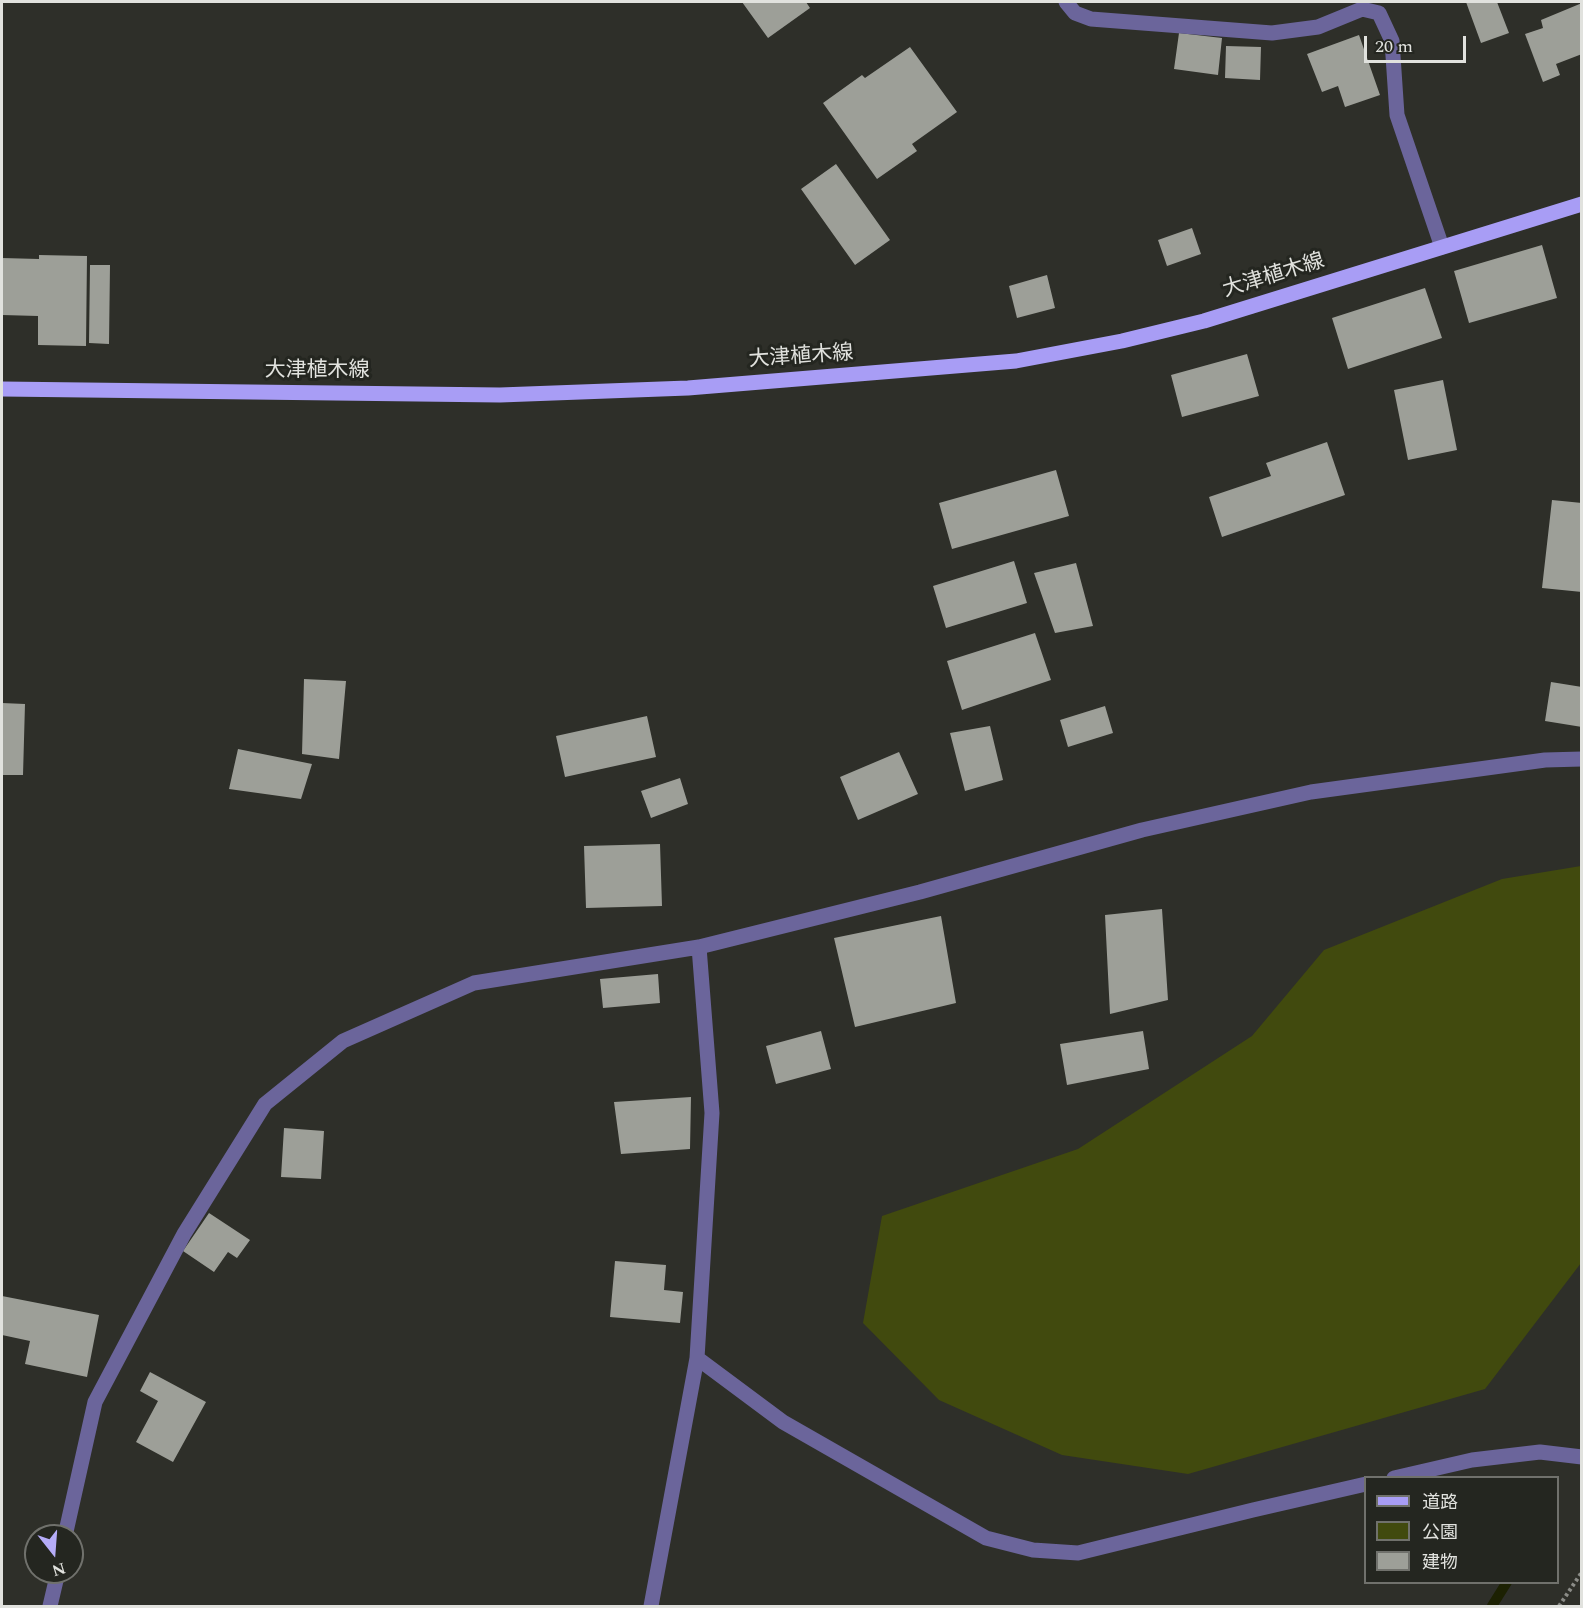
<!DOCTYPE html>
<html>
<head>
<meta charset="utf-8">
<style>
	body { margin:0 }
	#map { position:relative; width:1583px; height:1608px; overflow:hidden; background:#2e2f29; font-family:Spectral,"Noto Sans JP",serif }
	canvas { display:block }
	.frame { position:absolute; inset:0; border:3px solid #e1e2de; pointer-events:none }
	.legend { position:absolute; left:1364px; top:1476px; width:195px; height:108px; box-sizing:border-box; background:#242620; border:2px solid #70716c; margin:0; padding:8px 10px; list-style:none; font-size:18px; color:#e1e2de }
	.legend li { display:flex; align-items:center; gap:12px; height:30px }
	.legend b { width:30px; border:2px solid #70716c }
	.north { position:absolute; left:24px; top:1524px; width:60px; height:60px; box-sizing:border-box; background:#242620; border:2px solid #70716c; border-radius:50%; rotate:163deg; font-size:16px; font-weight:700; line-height:24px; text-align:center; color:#e1e2de }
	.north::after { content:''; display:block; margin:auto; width:21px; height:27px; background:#b5acf8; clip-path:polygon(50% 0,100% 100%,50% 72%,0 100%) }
	.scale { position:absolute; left:1364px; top:36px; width:102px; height:27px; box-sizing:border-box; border:3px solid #e1e2de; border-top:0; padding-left:8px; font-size:18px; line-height:21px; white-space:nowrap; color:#e1e2de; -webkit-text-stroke:4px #242620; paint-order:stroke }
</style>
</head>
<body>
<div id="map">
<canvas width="1583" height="1608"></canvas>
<div class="frame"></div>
<ul class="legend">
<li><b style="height:8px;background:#a89df5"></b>道路</li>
<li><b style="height:16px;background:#414a0e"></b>公園</li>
<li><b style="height:16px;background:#9d9f98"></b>建物</li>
</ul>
<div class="north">N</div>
<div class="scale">20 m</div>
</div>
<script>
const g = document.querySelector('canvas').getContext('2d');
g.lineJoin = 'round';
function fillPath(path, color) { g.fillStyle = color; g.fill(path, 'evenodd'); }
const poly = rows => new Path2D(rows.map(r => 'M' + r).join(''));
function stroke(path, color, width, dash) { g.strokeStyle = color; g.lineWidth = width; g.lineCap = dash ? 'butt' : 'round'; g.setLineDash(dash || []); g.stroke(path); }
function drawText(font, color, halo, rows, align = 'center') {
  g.font = font + ' Spectral,"Noto Sans JP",serif'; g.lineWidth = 6; g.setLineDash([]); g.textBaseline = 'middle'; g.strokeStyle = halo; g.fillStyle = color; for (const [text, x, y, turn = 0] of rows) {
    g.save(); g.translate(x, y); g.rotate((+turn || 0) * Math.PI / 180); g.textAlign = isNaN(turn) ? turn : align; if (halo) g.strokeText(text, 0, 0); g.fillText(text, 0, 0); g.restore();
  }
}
fillPath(poly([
	[1581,866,1581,1263,1485,1389,1188,1474,1062,1455,939,1400,863,1323,882,1216,1078,1149,1252,1036,1324,950,1502,879]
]), '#414a0e');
stroke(poly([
	[1492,1606,1507,1582]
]), '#1c2102', 10);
fillPath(poly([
	[742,2,806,2,810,8,768,38],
	[1466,2,1497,2,1509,33,1481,43],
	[1582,3,1582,54,1556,64,1560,75,1543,82,1525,34,1543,28,1541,20],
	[1179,33,1222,38,1218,75,1174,69],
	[1359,35,1380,95,1345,107,1338,86,1322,92,1307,54],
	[1226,46,1261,47,1260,80,1225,78],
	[910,47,957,112,912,144,917,151,877,179,823,103,862,75,865,78],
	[836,164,890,240,855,265,801,189],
	[1192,228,1201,254,1167,266,1158,240],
	[1542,245,1557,298,1469,323,1454,271],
	[39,255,87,256,86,346,38,345,38,316,2,315,2,258,39,259],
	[90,265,110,265,109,344,89,343],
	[1047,275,1055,308,1017,318,1009,286],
	[1425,288,1442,338,1348,369,1332,318],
	[1247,354,1259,396,1182,417,1171,375],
	[1443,380,1457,450,1408,460,1394,390],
	[1327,442,1345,495,1222,537,1209,497,1271,476,1266,463],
	[1056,470,1069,516,952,549,939,503],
	[1552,500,1582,503,1582,592,1542,588],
	[1014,561,1027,603,946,628,933,586],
	[1076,563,1093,626,1055,633,1034,573],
	[1035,633,1051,680,962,710,947,661],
	[304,679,346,681,339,759,302,754],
	[1551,682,1582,687,1582,727,1545,721],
	[2,703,25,704,23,775,2,775],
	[1105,706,1113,733,1068,747,1060,720],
	[647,716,656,757,565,777,556,736],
	[990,726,1003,780,965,791,950,733],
	[238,749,312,764,301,799,229,789],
	[899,752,918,794,858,820,840,777],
	[680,778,688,804,651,818,641,791],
	[660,844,662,906,586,908,584,846],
	[1162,909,1168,1000,1110,1014,1105,915],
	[941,916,956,1003,855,1027,834,938],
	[658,974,660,1003,603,1008,600,979],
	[821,1031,831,1069,776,1084,766,1046],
	[1143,1031,1149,1069,1067,1085,1060,1044],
	[691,1097,690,1149,621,1154,614,1102],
	[284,1128,324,1131,321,1179,281,1177],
	[209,1213,250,1240,237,1258,228,1252,214,1272,183,1251],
	[615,1261,666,1265,664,1290,683,1292,680,1323,610,1317],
	[2,1296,99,1315,87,1377,25,1364,30,1341,2,1335],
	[150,1372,206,1402,173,1462,136,1442,158,1401,140,1391]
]), '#9d9f98');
stroke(poly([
	[1559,1606,1582,1572]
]), '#8b8c87', 4, [3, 3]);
stroke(poly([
	[1066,2,1075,13,1091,19,1272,33,1318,27,1362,9,1379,13,1392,41,1397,115,1442,247],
	[697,1358,783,1422,986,1538,1033,1550,1078,1553,1253,1510,1366,1484],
	[1394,1478,1472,1460,1540,1452,1582,1457],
	[65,1536,95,1402,184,1234,265,1104,343,1041,474,983,699,947,920,892,1142,830,1311,792,1545,760,1582,759],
	[50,1606,58,1572],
	[651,1606,697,1358,712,1113,699,947]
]), '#6b659b', 15);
stroke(poly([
	[2,389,500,395,688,388,1016,361,1122,341,1204,321,1582,204]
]), '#a89df5', 15);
drawText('21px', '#e1e2de', '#242620', [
	["大津植木線",1274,277,-17],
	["大津植木線",801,358,-4],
	["大津植木線",317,372]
]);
</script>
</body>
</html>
